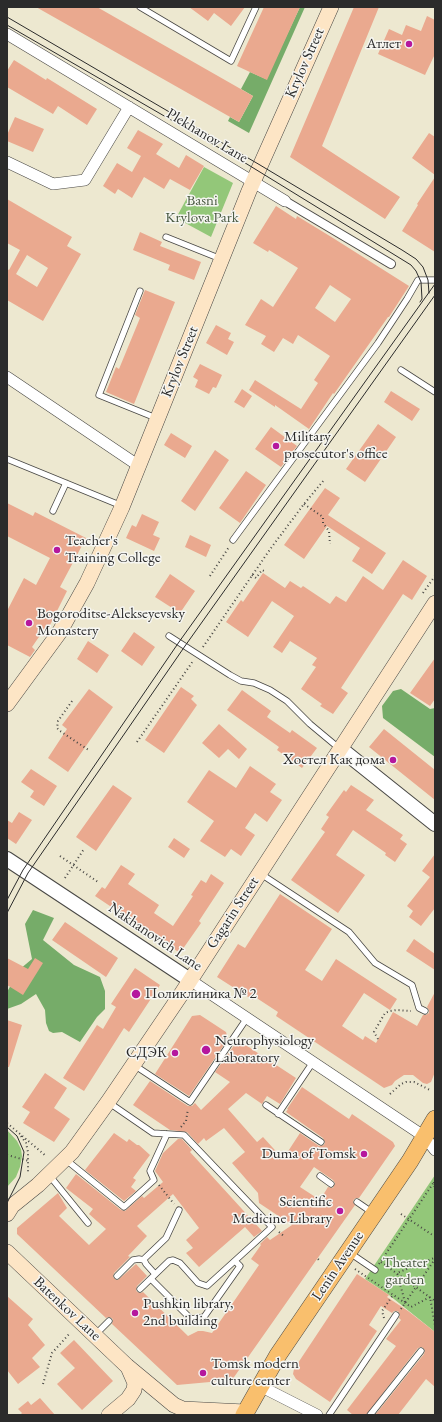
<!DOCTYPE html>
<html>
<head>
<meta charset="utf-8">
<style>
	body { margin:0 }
	#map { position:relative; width:442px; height:1422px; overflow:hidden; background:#ede8d0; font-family:"EB Garamond",serif }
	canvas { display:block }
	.frame { position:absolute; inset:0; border:8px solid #2b2b2b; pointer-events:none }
</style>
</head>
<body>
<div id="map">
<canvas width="442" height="1422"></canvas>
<div class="frame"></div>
</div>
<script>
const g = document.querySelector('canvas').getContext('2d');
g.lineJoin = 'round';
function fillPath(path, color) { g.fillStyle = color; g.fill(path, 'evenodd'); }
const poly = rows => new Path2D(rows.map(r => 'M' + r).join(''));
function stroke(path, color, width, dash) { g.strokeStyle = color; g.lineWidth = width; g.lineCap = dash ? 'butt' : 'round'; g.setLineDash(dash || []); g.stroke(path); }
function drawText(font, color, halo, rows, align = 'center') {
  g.font = font + ' "EB Garamond",serif'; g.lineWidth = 3; g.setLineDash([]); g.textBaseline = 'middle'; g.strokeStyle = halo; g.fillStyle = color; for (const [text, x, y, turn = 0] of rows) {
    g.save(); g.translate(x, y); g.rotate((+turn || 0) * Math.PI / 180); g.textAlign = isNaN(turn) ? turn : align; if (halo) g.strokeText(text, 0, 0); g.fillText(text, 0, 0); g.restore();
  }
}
fillPath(poly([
	[204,167,233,183,211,237,176,218],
	[7,1130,17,1141,21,1149,22,1156,20,1167,16,1177,7,1187],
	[435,1175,435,1332,389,1295,365,1279]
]), '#93c779');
fillPath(poly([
	[300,7,305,7,249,133,228,121,230,117,239,122,253,96,241,89,250,72,266,79],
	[401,689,430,709,435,708,435,757,383,718,382,706,393,691],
	[33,910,54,918,43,940,74,965,100,977,105,991,105,1009,97,1017,80,1042,62,1032,53,1033,49,1031,46,1023,45,1010,36,994,21,1004,7,1009,7,992,20,969,32,959,25,924]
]), '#76ac69');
fillPath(poly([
	[36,7,97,7,253,96,239,122],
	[189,7,245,7,231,26,214,13,208,21],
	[264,7,300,7,267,80,237,66],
	[354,7,379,7,322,146,400,197,385,219,290,157],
	[427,16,435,20,435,54,425,75,378,54,389,29,402,35,406,25,421,31],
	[14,60,46,80,47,78,97,109,87,125,58,106,53,114,7,87,7,71],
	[15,117,44,129,33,152,7,141,7,135],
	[138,130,163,144,156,154,179,168,186,155,204,166,190,190,170,179,164,189,144,177,132,198,118,189,115,194,103,186,117,163,132,172,141,156,127,148],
	[429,133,435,137,435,175,412,158],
	[435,177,435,252,402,231,418,205,417,204],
	[7,199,72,237,67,246,81,254,43,321,7,300,7,269,9,270,20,250,7,243],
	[27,255,48,268,37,287,16,274],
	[276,206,296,219,297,216,333,238,409,286,389,317,388,317,334,394,333,393,309,429,275,405,275,407,249,390,255,380,301,409,318,383,314,380,330,356,298,335,293,344,283,338,274,352,261,344,266,336,245,325,261,299,273,307,298,268,269,250,268,252,253,243],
	[330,285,351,299,335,322,315,308],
	[140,232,162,242,160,246,201,262,194,280,168,270,170,265,133,250],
	[145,290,175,302,134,404,106,392,116,367,119,369,140,318,135,315],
	[216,325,231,333,228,339,234,342,227,355,206,343],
	[200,364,222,375,216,388,213,387,209,394,195,387,198,380,193,377],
	[242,389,252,396,244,408,234,402],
	[391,391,420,409,412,421,384,402],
	[378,424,396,437,365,482,346,469],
	[271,427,297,446,281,467,255,449],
	[171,433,192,446,185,458,164,445],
	[215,450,229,460,195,511,181,501],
	[246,471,266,485,240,523,219,508],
	[325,488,340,498,328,515,386,553,372,574,352,561,360,548,327,526,304,559,284,545],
	[7,503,33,516,35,512,86,538,60,587,67,591,44,637,41,634,32,647,35,650,30,657,7,645,7,611,24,578,36,585,50,558,7,536],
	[142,514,159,522,153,535,160,538,154,551,126,538,132,525,136,527],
	[190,535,211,545,206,557,185,547],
	[403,560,427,576,412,600,403,594,341,688,348,693,333,714,320,706,322,704,301,689,316,667,312,665,317,658,290,641,282,653,273,647,294,616,272,601,248,637,226,622,241,600,243,602,263,573,285,588,290,581,301,588,303,586,330,604,336,596,346,602,363,576,383,590],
	[170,574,195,591,180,613,155,597],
	[134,632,155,647,142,666,121,651],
	[88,641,109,655,97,673,77,659],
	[435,658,435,699,430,706,410,693],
	[181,687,194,696,191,699,197,705,164,753,145,740],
	[89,689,113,707,68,772,48,758,67,729,62,725],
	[242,690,271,711,267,717,290,733,292,730,317,748,302,768,277,750,279,747,227,710],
	[219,724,247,749,239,759,228,749,219,758,202,743],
	[384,729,435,770,435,800,369,747],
	[250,766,276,784,270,792,282,800,267,822,255,813,245,828,255,835,241,856,231,849,225,857,200,841,214,821,187,802,209,770,236,788],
	[31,769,57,786,44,806,30,797,34,791,21,782],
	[113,785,132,798,96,851,76,837],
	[351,785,374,800,366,810,403,835,400,839,407,844,395,862,385,855,386,853,353,830,336,855,365,875,338,913,291,880,325,832,321,829,329,817,326,815,344,790,346,792],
	[19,812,32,820,16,844,7,838,7,820,12,823],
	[174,838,190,849,184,858,168,847],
	[435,854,435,908,421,926,409,917,413,911,407,906,430,877,422,871],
	[121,865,135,874,128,884,159,905,154,913,173,926,193,896,191,895,201,880,206,883,211,874,224,883,199,921,201,923,180,953,95,896,102,887,105,889],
	[280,894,332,929,305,970,322,981,336,959,397,999,390,1010,364,993,342,1026,363,1040,365,1036,376,1043,393,1012,417,1026,423,1015,426,1015,429,1013,429,1010,427,1007,435,992,435,1072,431,1082,427,1084,423,1083,413,1075,404,1075,395,1081,392,1085,384,1088,276,1016,278,1012,255,997,253,1000,217,977,238,944,245,948],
	[65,922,118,958,106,977,52,940],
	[414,939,435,954,435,970,406,951],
	[7,958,28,969,35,958,43,963,23,995,7,985],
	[135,968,160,985,129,1032,124,1028,84,1091,63,1078,97,1025,103,1029,116,1007,111,1004],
	[200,1015,226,1032,228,1039,189,1096,155,1074,192,1016],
	[7,1020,22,1025,9,1067,7,1067],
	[238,1040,296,1078,280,1104,267,1096,262,1104,246,1093,228,1109,257,1142,263,1137,283,1159,300,1133,319,1146,324,1145,325,1142,323,1138,286,1112,288,1109,287,1109,302,1087,349,1119,352,1114,393,1142,395,1146,359,1198,357,1198,354,1199,353,1202,355,1205,232,1380,177,1385,112,1324,113,1320,112,1318,108,1317,106,1318,17,1234,17,1228,58,1193,67,1208,59,1216,89,1245,106,1229,89,1214,93,1209,66,1188,76,1174,121,1210,125,1211,142,1196,144,1198,163,1182,155,1171,163,1153,178,1139,182,1139,192,1150,190,1152,262,1231,254,1237,245,1227,199,1267,186,1253,193,1248,186,1240,199,1228,173,1194,137,1226,147,1236,128,1256,130,1257,114,1273,113,1277,116,1280,118,1280,136,1264,147,1276,137,1286,136,1290,137,1292,141,1293,143,1292,188,1336,198,1331,203,1331,212,1333,259,1265,251,1259,261,1245,260,1244,267,1237,270,1240,292,1225,259,1203,258,1193,232,1163,245,1152,224,1128,206,1141,204,1138,198,1144,187,1132,170,1130,133,1105,150,1081,188,1106,192,1106,195,1103,201,1110,230,1082,215,1072],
	[314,1167,333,1180,335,1183,333,1188,328,1187,320,1200,300,1187],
	[45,1073,67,1088,54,1108,70,1119,54,1142,23,1123,30,1112,22,1107],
	[114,1133,127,1142,129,1139,137,1145,139,1145,150,1155,133,1178,136,1180,131,1187,136,1191,124,1201,85,1170],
	[357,1274,389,1295,387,1297,408,1311,435,1332,435,1387,426,1379,398,1415,375,1415,424,1354,425,1350,422,1347,418,1348,366,1415,353,1415,347,1410,396,1346,386,1339,401,1320,399,1318,400,1315,398,1311,394,1311,392,1313,381,1306,369,1325,377,1331,330,1402,296,1379,293,1374,294,1369],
	[7,1296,33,1319,28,1325,45,1345,32,1358,40,1367,18,1384,7,1370],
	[74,1340,113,1381,82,1410,57,1384,75,1368,60,1353],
	[40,1398,55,1415,20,1415,22,1413,18,1409,28,1401,31,1405]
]), '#eaa98f');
const service = poly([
	[140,7,231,61,256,7],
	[166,237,221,259],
	[140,291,99,395,156,418],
	[401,370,435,392],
	[7,459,122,506],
	[53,511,66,483],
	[233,540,378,343,407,299,418,280,435,280],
	[169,636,230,675,241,681,254,683,270,690,287,701,310,724,340,749],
	[261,874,349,932,375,963,412,985,419,1008,425,1011],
	[134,1065,190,1102,247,1018],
	[108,1102,153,1133,184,1135,272,1227,207,1286,198,1283,180,1263,173,1260,169,1261,140,1289],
	[266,1105,321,1142],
	[278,1114,313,1062],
	[65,1159,124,1207,154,1180,150,1171,167,1134],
	[49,1175,88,1223],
	[320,1176,331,1184],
	[357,1202,373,1213],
	[350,1253,375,1270],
	[155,1274,146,1264,144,1260,145,1258,166,1238,179,1210],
	[117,1276,133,1260,139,1259,144,1260],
	[151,1279,191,1319,204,1317,240,1266,235,1261],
	[95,1335,109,1321],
	[329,1415,396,1315],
	[370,1415,421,1351]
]);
const pedestrian = poly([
	[285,201,391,264]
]);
const minor = poly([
	[7,34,285,201],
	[7,162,53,184,85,180,129,107],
	[7,377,139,466],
	[190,980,425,1137,435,1150],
	[260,1386,317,1415]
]);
const tertiary = poly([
	[341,749,435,824],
	[7,859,190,980]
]);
const secondary = poly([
	[7,704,59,633,87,583,122,507,249,191,331,7],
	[7,1214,12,1206,38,1185,72,1152,108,1102,180,996,435,603],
	[7,1252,127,1366,174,1405,183,1409,245,1412],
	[109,1415,128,1399,134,1390,135,1383,128,1367]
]);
const primary = poly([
	[244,1415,278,1355,410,1161,435,1119]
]);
stroke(service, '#484744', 7);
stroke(pedestrian, '#484744', 10);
stroke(minor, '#484744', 12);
stroke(tertiary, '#484744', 16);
stroke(secondary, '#484744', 16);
stroke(primary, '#484744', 18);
stroke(poly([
	[304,504,323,517,323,523,329,531,330,544],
	[252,575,256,578,262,570,264,571],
	[210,576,229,547],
	[423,593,435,576],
	[203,647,271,548,304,504,324,480],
	[72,701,58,721,57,728,60,731,90,751],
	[137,742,193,661],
	[60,856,98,882],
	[65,878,84,849],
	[378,1039,374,1032,385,1013,390,1011,397,1010,411,1011],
	[390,1094,401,1084,406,1082,414,1082,430,1090],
	[7,1123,46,1156],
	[181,1127,186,1121,188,1109],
	[21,1136,26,1143,28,1152,28,1174],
	[7,1155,29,1161],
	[434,1182,435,1190],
	[159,1185,174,1204],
	[401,1214,434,1236],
	[279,1232,285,1237],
	[318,1259,320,1261],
	[381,1262,435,1301],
	[379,1264,434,1182],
	[355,1269,411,1307,430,1297,435,1326],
	[405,1302,397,1273,434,1258],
	[401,1309,435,1259],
	[384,1318,382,1311,393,1295],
	[43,1384,52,1353,70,1333]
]), '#484744', 2, [1, 3]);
stroke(service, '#fff', 5.5);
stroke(pedestrian, '#fff', 8);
stroke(minor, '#fff', 11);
stroke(tertiary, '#fff', 14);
stroke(secondary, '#fde5c5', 15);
stroke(primary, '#f9bf6d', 17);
stroke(poly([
	[7,17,260,165,402,250,416,259,423,267,428,280,429,293],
	[7,25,242,161,411,265,416,271,421,282,422,299,420,302],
	[7,900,23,870,179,642,435,284],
	[7,913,28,873,107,759,185,646,435,295],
	[7,1127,17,1136,24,1152,20,1177,7,1203]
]), '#2b2b2b', 1);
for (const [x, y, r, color] of [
	[409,44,4,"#b5179e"],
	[276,446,4,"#b5179e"],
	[57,550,4,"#b5179e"],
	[29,623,4,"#b5179e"],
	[393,760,4,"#b5179e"],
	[136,994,5,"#b5179e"],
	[206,1050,5,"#b5179e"],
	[175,1053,4,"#b5179e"],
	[364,1154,4,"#b5179e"],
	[340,1211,4,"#b5179e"],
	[135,1313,4,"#b5179e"],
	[203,1373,4,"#b5179e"]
]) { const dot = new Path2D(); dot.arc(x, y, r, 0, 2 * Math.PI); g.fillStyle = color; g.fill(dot); stroke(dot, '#f6f6f2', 1.5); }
drawText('15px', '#2b2b2b', '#f6f6f2', [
	["Атлет",401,44,"right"],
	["Military",284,437],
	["prosecutor's office",284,454],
	["Teacher's",65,541],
	["Training College",65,558],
	["Bogoroditse-Alekseyevsky",37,614],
	["Monastery",37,631],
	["Хостел Как дома",385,760,"right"],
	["Поликлиника № 2",145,994],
	["Neurophysiology",215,1041],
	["Laboratory",215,1058],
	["СДЭК",167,1053,"right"],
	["Duma of Tomsk",356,1154,"right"],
	["Scientific",332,1202,"right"],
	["Medicine Library",332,1219,"right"],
	["Pushkin library,",143,1304],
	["2nd building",143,1321],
	["Tomsk modern",211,1364],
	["culture center",211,1381]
], 'left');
drawText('15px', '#2b2b2b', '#f6f6f2', [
	["Krylov Street",305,63,-66],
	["Plekhanov Lane",207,136,31],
	["Krylov Street",180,362,-68],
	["Gagarin Street",233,913,-57],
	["Nakhanovich Lane",155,937,34],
	["Lenin Avenue",338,1266,-56],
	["Batenkov Lane",67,1309,43]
]);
drawText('15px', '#4a5a42', '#f6f6f2', [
	["Basni",202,201],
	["Krylova Park",202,218],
	["Theater",405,1263],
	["garden",405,1280]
]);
</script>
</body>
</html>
